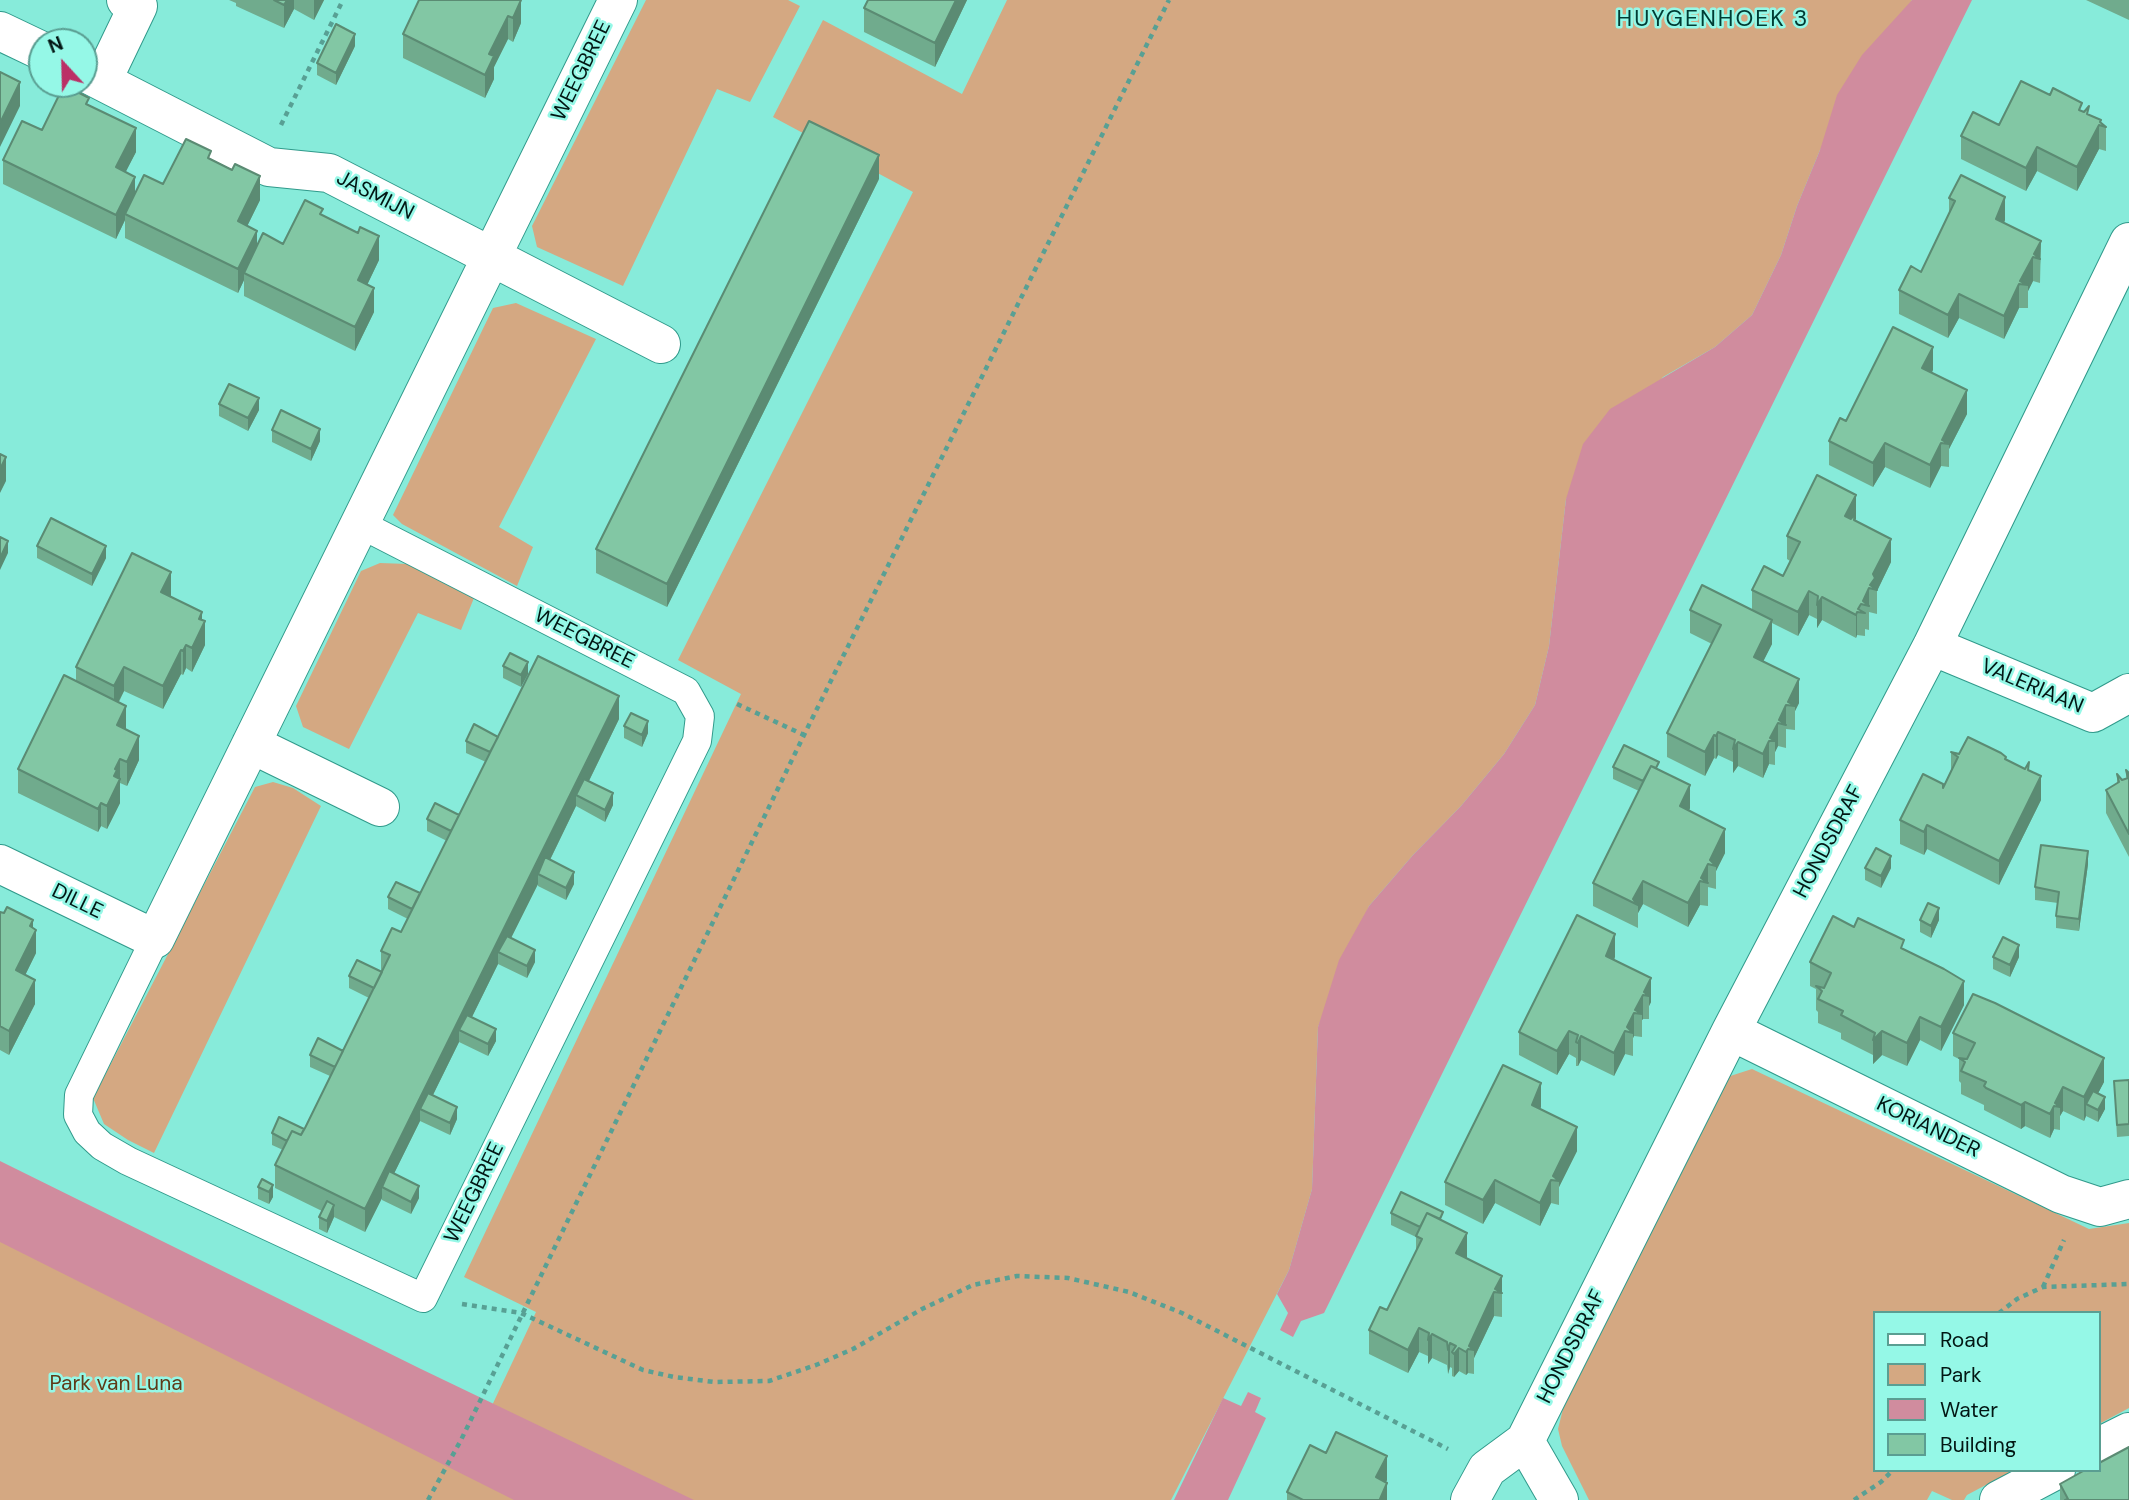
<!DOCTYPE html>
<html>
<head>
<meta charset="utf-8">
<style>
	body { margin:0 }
	#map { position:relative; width:2129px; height:1500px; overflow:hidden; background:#87ebda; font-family:"DM Sans",sans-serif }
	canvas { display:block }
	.legend { position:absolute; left:1873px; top:1311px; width:228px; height:161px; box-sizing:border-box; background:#95f8e7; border:2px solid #5a9e92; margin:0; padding:9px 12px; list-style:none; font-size:21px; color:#021613 }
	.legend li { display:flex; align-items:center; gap:14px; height:35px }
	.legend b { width:35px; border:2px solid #5a9e92 }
	.north { position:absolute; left:28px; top:28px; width:70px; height:70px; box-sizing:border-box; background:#95f8e7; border:2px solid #5a9e92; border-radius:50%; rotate:338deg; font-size:19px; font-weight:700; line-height:28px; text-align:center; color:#021613 }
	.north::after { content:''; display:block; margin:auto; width:24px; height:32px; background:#bb2f66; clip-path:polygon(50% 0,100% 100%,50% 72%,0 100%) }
</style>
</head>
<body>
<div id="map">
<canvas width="2129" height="1500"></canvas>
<ul class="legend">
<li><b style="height:9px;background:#fff"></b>Road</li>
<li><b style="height:19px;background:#d4a882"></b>Park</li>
<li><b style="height:19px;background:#d08c9e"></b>Water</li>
<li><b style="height:19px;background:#82c7a4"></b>Building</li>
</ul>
<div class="north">N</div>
</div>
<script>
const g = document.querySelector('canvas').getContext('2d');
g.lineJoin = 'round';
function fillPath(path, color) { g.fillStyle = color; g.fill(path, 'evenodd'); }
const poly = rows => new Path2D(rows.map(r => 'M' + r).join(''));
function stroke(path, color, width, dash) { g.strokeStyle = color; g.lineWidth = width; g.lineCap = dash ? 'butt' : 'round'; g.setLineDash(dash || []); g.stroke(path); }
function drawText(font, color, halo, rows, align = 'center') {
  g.font = font + ' "DM Sans",sans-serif'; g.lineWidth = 5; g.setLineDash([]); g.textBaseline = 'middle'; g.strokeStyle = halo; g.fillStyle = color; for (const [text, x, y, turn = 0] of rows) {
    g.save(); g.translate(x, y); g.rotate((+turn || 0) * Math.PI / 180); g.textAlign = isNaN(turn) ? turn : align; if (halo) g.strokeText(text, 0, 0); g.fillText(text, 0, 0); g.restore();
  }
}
fillPath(poly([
	[646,0,788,0,800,6,750,102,717,89,623,286,537,247,532,226],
	[1007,0,1912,0,1820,150,1797,206,1781,255,1752,315,1715,347,1663,377,1566,499,1549,646,1535,705,1504,754,1461,806,1413,855,1369,906,1318,1027,1312,1189,1289,1270,1171,1500,0,1500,0,1202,480,1431,536,1312,464,1277,741,694,678,660,913,192,773,117,823,20,962,94],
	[516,303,596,339,499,527,533,547,517,586,402,524,393,515,493,308],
	[380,563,408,564,474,598,461,630,418,613,349,749,303,727,296,706,361,571],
	[273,782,293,788,321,806,154,1153,128,1140,104,1124,93,1098,255,787],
	[1752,1069,2089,1229,2129,1223,2129,1408,2099,1424,2099,1313,1875,1313,1875,1470,2014,1470,1967,1495,1964,1500,1952,1500,1932,1491,1927,1500,1589,1500,1562,1446,1558,1429,1566,1397,1721,1079]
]), '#d4a882');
fillPath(poly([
	[1912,0,1972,0,1324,1313,1301,1321,1293,1337,1280,1330,1288,1313,1277,1294,1289,1270,1312,1189,1318,1027,1339,960,1369,906,1413,855,1461,806,1504,754,1535,705,1549,646,1566,499,1583,444,1610,409,1715,347,1752,315,1781,255,1797,206,1820,150,1837,95,1862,55],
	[0,1161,421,1369,694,1500,514,1500,0,1242],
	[1248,1392,1261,1398,1255,1412,1266,1418,1228,1500,1174,1500,1223,1398,1241,1406]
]), '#d08c9e');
const lane = poly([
	[155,939,79,1095,78,1115,87,1132,102,1146,128,1161,423,1298,697,741,700,716,686,691,360,524]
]);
const street = poly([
	[0,31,42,51],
	[84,72,269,167,329,173,661,344],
	[102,81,138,6,126,0],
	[1932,646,2093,713,2129,693],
	[251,744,380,807],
	[0,864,155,939,618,0],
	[1731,1031,2061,1194,2100,1207,2129,1199],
	[2099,1447,2129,1432],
	[1470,1500,1487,1469,1525,1441],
	[1559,1500,1525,1441,1731,1031,1932,646,2129,242],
	[1999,1500,2056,1470]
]);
stroke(lane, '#309a8b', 30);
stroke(street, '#309a8b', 40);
stroke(poly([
	[281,125,343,0],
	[737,704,804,735],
	[2043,1287,2064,1240],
	[462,1304,521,1313,643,1370,674,1377,714,1382,769,1381,816,1365,853,1349,922,1309,973,1285,1017,1276,1068,1278,1129,1292,1182,1313,1448,1449],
	[1999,1313,2017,1299,2043,1287,2129,1284],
	[428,1500,461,1440,804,735,1169,0],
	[1854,1500,1881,1482,1893,1470]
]), '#58a094', 4.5, [5, 5]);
stroke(lane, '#fff', 28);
stroke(street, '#fff', 38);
fillPath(poly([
	[229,0,324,0,314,20,294,9,284,28,236,6,236,3],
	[521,0,521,23,513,42,508,39,494,67,494,79,485,98,403,58,403,34],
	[967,0,935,67,864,32,864,8],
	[2086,0,2129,0,2129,20],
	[355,46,336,85,317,75,317,63],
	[89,106,136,152,125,172,135,194,163,184,211,160,260,200,247,226,257,246,283,244,323,216,379,260,367,285,374,312,355,351,244,296,244,280,238,293,125,238,125,220,116,239,3,184,3,160,42,130],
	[2082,112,2089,115,2106,127,2106,151,2099,149,2077,191,2037,171,2026,191,1961,159,1961,136,1999,125],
	[879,179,667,607,596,573,596,549],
	[1949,198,2005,220,2004,223,2041,241,2040,283,2033,281,2028,291,2028,308,2019,308,2004,339,1959,318,1948,338,1899,314,1899,290,1921,272,1949,214],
	[1933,370,1932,372,1967,414,1949,449,1949,467,1941,466,1930,488,1885,467,1873,487,1829,465,1829,441,1846,421],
	[219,404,259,410,248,431,219,416],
	[272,430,320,441,311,461,272,442],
	[1856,519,1855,521,1891,562,1877,591,1877,614,1869,612,1869,630,1865,629,1865,636,1857,635,1856,638,1822,620,1817,628,1817,619,1809,615,1798,636,1772,623,1772,644,1763,661,1799,703,1795,711,1795,730,1786,729,1786,748,1778,746,1775,752,1775,765,1769,764,1763,778,1738,766,1733,773,1733,762,1718,755,1716,759,1714,758,1705,776,1667,757,1667,733,1712,644,1690,633,1690,610,1752,610,1752,590,1783,576,1790,561,1787,559,1787,536],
	[37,546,106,558,92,586,37,558],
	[171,596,171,597,202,620,205,645,192,672,186,668,183,675,181,674,163,709,124,691,119,702,126,730,139,760,127,786,120,783,120,803,107,829,101,826,98,832,18,793,18,769,76,681,76,667],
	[503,666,528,674,521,687,503,678],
	[619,719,589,781,613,805,605,822,576,806,550,860,574,884,566,900,538,886,538,884,511,938,535,962,527,978,498,964,472,1017,496,1041,488,1056,459,1042,433,1095,457,1119,450,1135,420,1121,394,1173,419,1198,411,1214,382,1200,382,1198,365,1232,334,1217,327,1233,319,1229,319,1217,322,1211,275,1188,275,1165,283,1150,272,1145,272,1133,304,1129,330,1076,310,1067,310,1055,343,1051,369,998,349,988,349,976,381,971,381,951,401,932,408,919,388,909,388,897,420,893,447,841,427,831,427,819,459,815,486,762,466,753,466,741],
	[624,726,648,733,642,747,624,738],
	[1951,752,2006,759,2029,771,2041,800,1999,885,1927,849,1924,855,1900,844,1900,820,1943,787,1951,770],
	[1613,767,1659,769,1690,808,1689,811,1725,853,1716,871,1716,889,1708,887,1708,906,1700,905,1688,927,1643,904,1638,913,1638,928,1593,906,1593,883,1639,791,1613,779],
	[2126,770,2129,773,2129,857,2106,813,2106,790,2117,784,2117,774,2122,780,2126,779],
	[2088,864,2079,931,2056,928,2056,916,2058,903,2035,900,2035,887],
	[1865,868,1891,868,1881,888,1865,880],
	[0,912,33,928,36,953,25,975,35,1004,9,1055,0,1050],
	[1920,920,1939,920,1931,938,1920,932],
	[1854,927,1904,950,1964,1005,1941,1051,1920,1040,1907,1066,1882,1055,1873,1064,1873,1055,1841,1039,1841,1033,1818,1023,1818,1012,1816,1010,1816,989,1810,986,1810,962],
	[1615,957,1614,960,1651,978,1651,1002,1649,1006,1649,1019,1643,1019,1642,1020,1642,1037,1634,1036,1633,1038,1633,1056,1625,1054,1614,1076,1581,1060,1578,1066,1576,1066,1576,1058,1569,1054,1557,1075,1519,1055,1519,1032],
	[1993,957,2019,957,2010,977,1993,969],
	[1953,1033,2104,1082,2098,1093,2105,1109,2098,1122,2086,1116,2084,1121,2063,1111,2060,1116,2060,1130,2054,1129,2050,1138,2025,1126,2021,1129,1984,1110,1984,1105,1961,1094,1961,1083,1959,1081,1959,1059,1953,1056],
	[2129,1080,2129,1136,2117,1137,2114,1081],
	[1541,1107,1540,1109,1577,1151,1559,1187,1559,1205,1551,1203,1540,1226,1495,1203,1483,1224,1445,1205,1445,1182],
	[273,1185,273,1197,269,1204,258,1199,258,1187],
	[1391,1213,1443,1221,1467,1257,1466,1258,1502,1276,1502,1317,1494,1316,1474,1358,1474,1374,1468,1373,1466,1375,1459,1371,1454,1377,1452,1376,1452,1368,1450,1367,1448,1374,1447,1365,1432,1358,1428,1364,1428,1356,1419,1352,1408,1373,1369,1354,1369,1330,1387,1310,1416,1252,1416,1237,1391,1225],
	[1387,1480,1386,1482,1387,1500,1287,1500,1287,1492],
	[2060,1484,2129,1500,2060,1500]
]), '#70ab8d');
fillPath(poly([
	[287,0,294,0,294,9,284,28,284,5],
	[314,0,324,0,314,20],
	[521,0,521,23,513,42,513,18],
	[956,0,967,0,935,67,935,43],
	[508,16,508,39,494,67,494,79,485,98,485,75,489,54],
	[355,34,355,46,336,85,336,73],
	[20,82,20,106,0,147,0,123],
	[2099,125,2099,149,2077,191,2077,167],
	[136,128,136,152,116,191,116,167],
	[2037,147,2037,171,2026,191,2026,168],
	[879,155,879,179,667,607,667,584],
	[260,176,260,200,238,245,238,221],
	[135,177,135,200,125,214,125,220,116,239,116,215],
	[2005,197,2005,220,1996,242,1996,219],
	[257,231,257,254,244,273,244,280,238,293,238,269],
	[379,236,379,260,358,304,358,280],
	[2041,241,2040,265,2040,259,2034,254],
	[2033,257,2033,281,2028,291,2028,285,2020,281],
	[2019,284,2019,308,2004,339,2004,316],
	[374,288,374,312,355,351,355,327],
	[1959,294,1959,318,1948,338,1948,315],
	[1933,347,1933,370,1922,391,1922,368],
	[1967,390,1967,414,1949,449,1949,444,1942,440],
	[259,398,259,410,248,431,248,418],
	[320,429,320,441,311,461,311,449],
	[1885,443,1885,467,1873,487,1873,463],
	[1941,443,1941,466,1930,488,1930,465],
	[6,457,6,481,0,493,0,469],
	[1856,495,1856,519,1855,520,1845,516],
	[1891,539,1891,562,1877,591,1870,585,1873,574],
	[8,541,8,553,0,570,0,558],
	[106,546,106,558,92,586,92,574],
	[171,572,171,596,161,616,161,592],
	[1869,588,1869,612,1869,606,1863,601],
	[1809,591,1809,615,1798,636,1798,612],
	[1822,597,1822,620,1817,628,1817,605],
	[202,612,202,628,205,621,205,645,192,672,192,648,199,619],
	[1857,612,1857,635,1856,638,1856,615],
	[1772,620,1772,644,1754,680,1754,657],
	[186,645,186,668,183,675,183,651],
	[181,650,181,674,163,709,163,686],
	[528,662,528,674,521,687,521,675],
	[124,667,124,691,114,710,114,686],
	[1799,679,1799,703,1795,711,1795,706,1788,702],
	[619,696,619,719,581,797,576,795,576,806,542,876,538,874,538,884,503,954,498,952,498,964,464,1033,459,1030,459,1042,425,1111,420,1109,420,1121,386,1190,382,1187,382,1198,365,1232,365,1209],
	[1786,705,1786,730,1786,725,1779,720],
	[126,706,126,729,117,749,117,725],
	[648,721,648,733,642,747,642,735],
	[1778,723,1778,746,1775,752,1775,741,1770,738],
	[1718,732,1718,755,1716,759,1716,736],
	[1714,735,1714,758,1705,776,1705,752],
	[139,736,139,760,127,786,127,762],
	[1769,741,1769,764,1763,778,1763,754],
	[1738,742,1738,766,1733,773,1733,749],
	[120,759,120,803,107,829,107,806,115,769],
	[2041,776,2041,800,1999,885,1999,861],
	[1690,785,1690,808,1680,830,1680,806],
	[613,793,613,805,605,822,605,810],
	[101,803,101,826,98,832,98,809],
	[1927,825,1927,849,1924,855,1924,832],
	[1725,829,1725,853,1716,871,1716,866,1710,860],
	[2088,851,2088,864,2079,931,2079,919],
	[1891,856,1891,868,1881,888,1881,876],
	[1708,864,1708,888,1708,883,1701,878],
	[574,872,574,884,566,900,566,888],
	[1643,881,1643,904,1638,913,1638,905,1633,899],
	[1700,881,1700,905,1688,927,1688,903],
	[1939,908,1939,920,1931,938,1931,926],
	[33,920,33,936,36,930,36,953,16,994,16,970,30,926],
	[1615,934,1615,957,1606,979,1606,956],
	[2019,945,2019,957,2010,977,2010,965],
	[535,950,535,962,527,978,527,966],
	[1651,978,1651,1002,1649,1006,1649,996,1644,992],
	[35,980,35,1004,9,1055,9,1031],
	[1964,981,1964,1005,1941,1051,1941,1027],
	[1643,995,1643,1019,1642,1020,1642,1014,1635,1010],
	[1634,1013,1634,1036,1633,1038,1633,1033,1627,1027],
	[1920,1017,1920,1040,1907,1066,1907,1043],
	[496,1029,496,1041,488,1056,488,1044],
	[1569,1031,1569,1054,1557,1075,1557,1051],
	[1625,1031,1625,1054,1614,1076,1614,1053],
	[1882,1031,1882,1055,1873,1064,1873,1040],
	[1581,1036,1581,1060,1578,1066,1578,1043],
	[2104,1058,2104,1082,2091,1107,2086,1104,2086,1116,2084,1121,2084,1097],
	[1541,1083,1541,1107,1532,1129,1532,1105],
	[2063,1087,2063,1111,2060,1116,2060,1107,2055,1103],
	[2105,1097,2105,1109,2098,1122,2098,1110],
	[2025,1102,2025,1126,2021,1129,2021,1105],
	[2054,1106,2054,1129,2050,1138,2050,1114],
	[457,1107,457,1119,450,1135,450,1123],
	[1577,1127,1577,1151,1559,1187,1559,1181,1553,1176],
	[1495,1180,1495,1203,1483,1224,1483,1200],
	[1551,1180,1551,1203,1540,1226,1540,1203],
	[273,1185,273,1197,269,1204,269,1192],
	[419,1186,419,1198,411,1214,411,1202],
	[334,1205,334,1217,327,1233,327,1221],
	[1467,1233,1467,1257,1456,1277,1456,1253],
	[1502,1276,1502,1300,1502,1293,1495,1289],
	[1494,1292,1494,1316,1474,1358,1474,1350,1469,1346],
	[1419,1328,1419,1352,1408,1373,1408,1350],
	[1432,1334,1432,1358,1428,1364,1428,1340],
	[1450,1343,1450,1367,1448,1374,1448,1350],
	[1459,1348,1459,1371,1454,1377,1454,1354],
	[1468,1349,1468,1373,1466,1375,1466,1352],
	[1387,1456,1387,1480,1376,1500,1376,1477],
	[1387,1483,1387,1500,1380,1500]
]), '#5b8b73');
const building = poly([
	[274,0,287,0,284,5,274,0],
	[419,0,521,0,513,18,508,16,489,54,494,56,485,75,403,34,419,0],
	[868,0,956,0,935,43,864,8,868,0],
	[336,24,355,34,336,73,317,63,336,24],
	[0,72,20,82,0,123,0,72],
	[2021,81,2050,95,2053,88,2082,103,2079,110,2084,112,2089,106,2087,114,2101,120,2100,122,2106,127,2099,125,2077,167,2037,147,2026,168,1961,136,1973,112,1999,125,2021,81],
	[64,85,89,98,86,104,136,128,116,167,135,177,116,215,3,160,22,121,42,130,64,85],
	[809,121,879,155,667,584,596,549,809,121],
	[186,139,211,151,208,158,232,170,235,164,260,176,238,221,257,231,238,269,125,214,144,175,163,184,186,139],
	[1961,175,2005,197,1996,219,2041,241,2034,254,2040,259,2033,257,2020,281,2028,285,2019,284,2004,316,1959,294,1948,315,1899,290,1911,266,1921,272,1955,201,1949,198,1961,175],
	[305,200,323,209,320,214,358,233,360,227,379,236,358,280,374,288,355,327,244,273,263,233,283,244,305,200],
	[1893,327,1933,347,1922,368,1967,390,1942,440,1949,444,1941,443,1930,465,1885,443,1873,463,1829,441,1840,418,1846,421,1893,327],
	[229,384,259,398,248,418,219,404,229,384],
	[281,410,320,429,311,449,272,430,281,410],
	[0,454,6,457,0,469,0,454],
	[1817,475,1856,495,1845,516,1851,519,1855,514,1854,520,1891,539,1873,574,1875,578,1870,585,1877,590,1869,588,1863,601,1869,606,1861,604,1858,609,1865,613,1857,612,1856,615,1822,597,1817,605,1818,596,1809,591,1798,612,1752,590,1764,566,1783,576,1800,542,1787,536,1817,475],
	[51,518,106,546,92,574,37,546,51,518],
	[0,537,8,541,0,558,0,537],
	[132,553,171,572,161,592,202,612,199,619,205,621,192,648,186,645,183,651,181,650,163,686,124,667,114,686,76,667,132,553],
	[1702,585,1772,620,1754,657,1799,679,1788,702,1795,706,1786,705,1779,720,1786,725,1778,723,1770,738,1775,741,1769,741,1763,754,1738,742,1733,749,1735,740,1718,732,1716,736,1714,735,1705,752,1667,733,1721,625,1690,610,1702,585],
	[510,653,528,662,521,675,503,666,510,653],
	[538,656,619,696,365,1209,275,1165,292,1131,301,1135,305,1128,390,955,381,951,392,928,401,932,538,656],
	[64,675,126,706,117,725,139,736,127,762,120,759,115,769,117,770,114,776,120,779,107,806,101,803,98,809,18,769,64,675],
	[631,713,648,721,642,735,624,726,631,713],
	[474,724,498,737,490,752,466,741,474,724],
	[1968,737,2001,753,2006,757,2005,759,2025,769,2029,762,2028,770,2041,776,1999,861,1927,825,1924,832,1900,820,1923,774,1943,784,1943,788,1958,757,1951,752,1959,754,1968,737],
	[1624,745,1659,762,1656,768,1651,766,1643,781,1613,767,1624,745],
	[1651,766,1690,785,1680,806,1725,829,1710,860,1716,866,1708,864,1701,878,1708,883,1700,881,1688,903,1643,881,1633,899,1638,905,1593,883,1651,766],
	[2126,770,2129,773,2129,834,2106,790,2119,782,2117,774,2122,780,2128,778,2126,770],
	[584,779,613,793,605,810,576,795,584,779],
	[435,803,459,815,451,831,427,819,435,803],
	[2041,845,2088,851,2079,919,2056,916,2059,892,2035,887,2041,845],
	[1876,848,1891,856,1881,876,1865,868,1876,848],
	[545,857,574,872,566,888,538,874,545,857],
	[396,882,420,893,412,909,388,897,396,882],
	[1928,903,1939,908,1931,926,1920,920,1928,903],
	[7,907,33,920,30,926,36,930,16,970,35,980,9,1031,0,1026,0,912,4,913,7,907],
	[1577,915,1615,934,1606,956,1651,978,1644,992,1649,996,1643,995,1635,1010,1642,1014,1634,1013,1627,1027,1633,1033,1625,1031,1614,1053,1581,1036,1578,1043,1576,1042,1578,1035,1569,1031,1557,1051,1519,1032,1577,915],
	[1833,916,1854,927,1858,918,1904,940,1901,948,1944,969,1964,981,1941,1027,1920,1017,1907,1043,1882,1031,1873,1040,1875,1033,1841,1015,1843,1011,1818,999,1822,991,1816,986,1824,988,1831,973,1810,962,1833,916],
	[507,936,535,950,527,966,498,952,507,936],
	[2003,937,2019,945,2010,965,1993,957,2003,937],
	[357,960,382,972,374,988,349,976,357,960],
	[1973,994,1995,1003,2104,1058,2084,1097,2063,1087,2055,1103,2060,1107,2054,1106,2050,1114,2025,1102,2021,1105,1986,1088,1984,1086,1986,1082,1961,1071,1965,1062,1959,1058,1967,1059,1975,1043,1953,1033,1973,994],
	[467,1015,496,1029,488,1044,459,1030,467,1015],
	[318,1038,343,1051,335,1067,310,1055,318,1038],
	[1503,1065,1541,1083,1532,1105,1577,1127,1553,1176,1559,1181,1551,1180,1540,1203,1495,1180,1483,1200,1445,1182,1503,1065],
	[2129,1080,2129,1124,2117,1125,2114,1081,2129,1080],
	[2093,1091,2105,1097,2098,1110,2086,1104,2093,1091],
	[428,1093,457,1107,450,1123,420,1109,428,1093],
	[279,1117,304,1129,301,1135,292,1131,287,1141,272,1133,279,1117],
	[389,1171,419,1186,411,1202,382,1187,389,1171],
	[262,1179,273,1185,269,1192,258,1187,262,1179],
	[1401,1192,1443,1212,1440,1219,1427,1213,1420,1227,1391,1213,1401,1192],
	[327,1201,334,1205,327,1221,319,1217,327,1201],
	[1427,1213,1467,1233,1456,1253,1502,1276,1495,1289,1502,1293,1494,1292,1469,1346,1474,1350,1468,1349,1466,1352,1459,1348,1454,1354,1452,1352,1456,1346,1450,1343,1448,1350,1447,1342,1432,1334,1428,1340,1429,1333,1419,1328,1408,1350,1369,1330,1380,1307,1387,1310,1422,1239,1416,1236,1427,1213],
	[1336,1432,1387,1456,1376,1477,1387,1483,1380,1499,1382,1500,1303,1500,1287,1492,1310,1445,1326,1453,1336,1432],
	[2129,1447,2129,1500,2065,1500,2068,1499,2060,1484,2085,1470,2099,1470,2099,1463,2129,1447]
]);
fillPath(building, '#82c7a4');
stroke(building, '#5b8b73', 2);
drawText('21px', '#021613', '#95f8e7', [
	["WEEGBREE",582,71,-64],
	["JASMIJN",375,196,27],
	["WEEGBREE",584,639,27],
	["VALERIAAN",2032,687,23],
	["HONDSDRAF",1829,842,-62],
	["DILLE",77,902,26],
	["KORIANDER",1928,1128,26],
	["WEEGBREE",475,1193,-64],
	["HONDSDRAF",1572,1347,-63]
]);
drawText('21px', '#5e3a18', '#95f8e7', [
	["Park van Luna",116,1384]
]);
g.letterSpacing = '2px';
drawText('23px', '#003c34', '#95f8e7', [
	["HUYGENHOEK 3",1713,20]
]);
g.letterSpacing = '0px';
</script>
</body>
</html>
